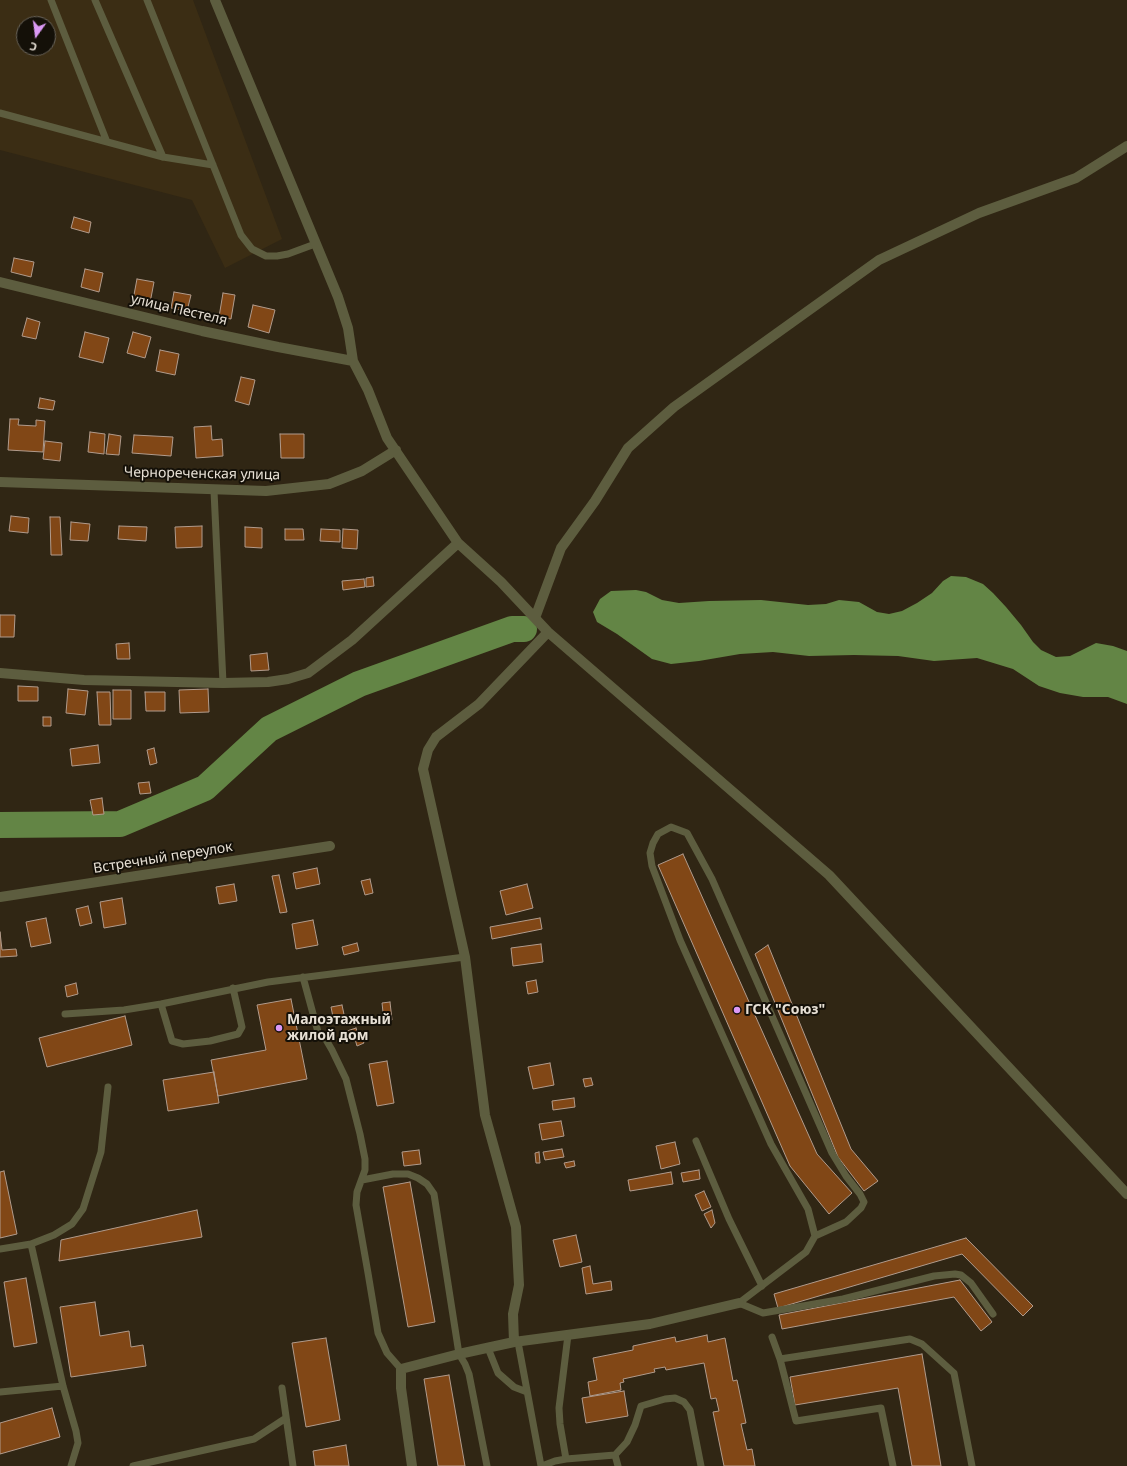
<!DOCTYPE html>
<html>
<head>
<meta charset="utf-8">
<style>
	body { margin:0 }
	#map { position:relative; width:1127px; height:1466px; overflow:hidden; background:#302614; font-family:"Noto Sans",sans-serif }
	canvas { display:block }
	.north { position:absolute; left:16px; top:16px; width:40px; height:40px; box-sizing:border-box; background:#141008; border:1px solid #68635a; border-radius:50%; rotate:194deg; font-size:11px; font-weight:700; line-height:16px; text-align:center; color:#e6dfd4 }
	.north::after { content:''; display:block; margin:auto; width:14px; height:18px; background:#db99f5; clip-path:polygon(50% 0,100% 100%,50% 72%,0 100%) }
</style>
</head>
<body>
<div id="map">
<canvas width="1127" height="1466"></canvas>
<div class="north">С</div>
</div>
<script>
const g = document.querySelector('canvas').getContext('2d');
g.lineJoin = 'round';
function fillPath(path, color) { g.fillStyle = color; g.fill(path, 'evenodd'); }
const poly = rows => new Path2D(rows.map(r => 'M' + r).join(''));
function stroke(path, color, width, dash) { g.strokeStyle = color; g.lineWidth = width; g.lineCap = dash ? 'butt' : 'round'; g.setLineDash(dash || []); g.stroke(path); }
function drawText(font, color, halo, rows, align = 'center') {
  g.font = font + ' "Noto Sans",sans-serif'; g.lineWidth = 4; g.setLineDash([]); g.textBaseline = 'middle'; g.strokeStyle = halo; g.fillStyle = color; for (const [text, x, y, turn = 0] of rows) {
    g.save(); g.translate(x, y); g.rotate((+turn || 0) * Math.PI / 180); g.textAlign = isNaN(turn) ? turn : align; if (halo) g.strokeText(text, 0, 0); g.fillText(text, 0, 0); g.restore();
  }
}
fillPath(poly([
	[0,0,193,0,282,239,225,268,192,200,0,150],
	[24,24,48,24,48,48,24,48]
]), '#3b2d14');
fillPath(poly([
	[951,576,966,577,983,584,993,593,1006,607,1021,625,1033,642,1041,650,1056,657,1070,656,1096,643,1113,646,1127,651,1127,704,1108,697,1083,697,1060,693,1039,686,1013,669,977,658,934,661,898,656,854,655,809,656,773,652,740,654,699,661,671,664,652,659,617,634,597,622,593,612,600,599,611,591,636,590,646,592,662,600,679,603,709,601,761,600,808,605,826,604,839,600,859,602,877,612,889,614,902,611,917,603,932,593,943,581]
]), '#638545');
stroke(poly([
	[0,825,120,824,205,788,269,729,359,684,512,629,524,629]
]), '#638545', 26);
const building = poly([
	[74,217,91,222,89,233,71,228,74,217],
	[14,258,34,262,31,277,11,272,14,258],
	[85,269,103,273,99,292,81,287,85,269],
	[137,279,154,282,150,303,133,300,137,279],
	[174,292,191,295,187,311,171,308,174,292],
	[223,293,235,295,231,319,219,317,223,293],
	[253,305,275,310,269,333,248,327,253,305],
	[27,318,40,322,36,339,22,336,27,318],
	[85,332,109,338,103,363,79,357,85,332],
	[133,332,151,337,145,358,127,353,133,332],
	[160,350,179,354,175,375,156,371,160,350],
	[241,377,255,380,249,405,235,401,241,377],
	[40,398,55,401,53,410,38,408,40,398],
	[10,419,19,419,18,425,36,426,36,420,45,421,43,452,8,450,10,419],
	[211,426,212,440,222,439,223,456,196,458,194,427,211,426],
	[90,432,105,434,104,454,88,452,90,432],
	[109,434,121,436,119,455,106,454,109,434],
	[280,434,304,434,304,458,281,458,280,434],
	[134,435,173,437,171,456,132,453,134,435],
	[45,441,62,443,60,461,43,459,45,441],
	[11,516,29,518,28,533,9,531,11,516],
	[50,517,60,517,62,555,51,555,50,517],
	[71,522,90,524,88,541,70,540,71,522],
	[119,526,147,527,146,541,118,539,119,526],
	[202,526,202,547,176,548,175,527,202,526],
	[245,527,262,528,262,548,245,547,245,527],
	[285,529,303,529,304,540,285,540,285,529],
	[321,529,340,530,340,542,320,541,321,529],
	[343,529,358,530,357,549,342,548,343,529],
	[373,577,374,586,366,587,366,578,373,577],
	[364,579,365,587,343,590,342,581,364,579],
	[0,615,15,615,14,637,0,637,0,615],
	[129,643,130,659,117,659,116,644,129,643],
	[267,653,269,670,251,671,250,655,267,653],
	[18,686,38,687,38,701,18,701,18,686],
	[68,689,88,691,85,715,66,713,68,689],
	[208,689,209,712,180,713,179,690,208,689],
	[113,690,131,690,131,719,113,719,113,690],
	[97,692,110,692,111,725,99,725,97,692],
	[145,692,165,692,165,711,146,711,145,692],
	[43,717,51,717,51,726,43,726,43,717],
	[98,745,100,763,72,766,70,749,98,745],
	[154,748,157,763,150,765,147,750,154,748],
	[149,782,151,793,140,794,138,783,149,782],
	[102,798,104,814,93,815,90,800,102,798],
	[683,854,817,1154,852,1193,829,1214,790,1166,658,865,683,854],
	[317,868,320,884,296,889,293,873,317,868],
	[279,875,287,912,280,913,272,876,279,875],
	[370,879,373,893,365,895,361,881,370,879],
	[234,884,237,901,219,904,216,887,234,884],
	[527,884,533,908,506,915,500,891,527,884],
	[122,898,126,924,104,928,100,902,122,898],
	[88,906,92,923,80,926,76,909,88,906],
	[46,918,51,943,31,947,26,922,46,918],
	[540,918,542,929,492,939,490,927,540,918],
	[313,920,318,945,296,949,292,924,313,920],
	[0,932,2,950,16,949,17,956,0,957,0,932],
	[357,943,359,951,344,955,342,947,357,943],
	[541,944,543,962,513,966,511,948,541,944],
	[768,945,851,1149,878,1181,864,1191,838,1157,755,954,768,945],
	[536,980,538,992,528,994,526,982,536,980],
	[76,983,78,994,67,997,65,986,76,983],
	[291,999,307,1079,218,1096,211,1060,266,1050,257,1005,291,999],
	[390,1002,392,1020,384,1021,382,1003,390,1002],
	[342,1005,345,1019,334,1022,331,1007,342,1005],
	[125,1016,132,1045,47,1067,39,1038,125,1016],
	[356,1028,358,1035,346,1038,344,1032,356,1028],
	[361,1037,364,1043,357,1046,355,1039,361,1037],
	[387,1061,394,1103,377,1106,369,1064,387,1061],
	[550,1063,554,1085,533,1089,528,1067,550,1063],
	[214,1072,219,1103,168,1111,163,1080,214,1072],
	[591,1078,593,1085,585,1087,583,1079,591,1078],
	[574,1098,575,1107,553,1110,552,1101,574,1098],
	[561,1121,564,1136,542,1140,539,1124,561,1121],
	[675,1142,680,1164,661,1169,656,1146,675,1142],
	[562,1149,564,1157,545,1160,543,1152,562,1149],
	[419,1150,421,1164,404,1166,402,1152,419,1150],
	[539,1152,540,1163,536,1163,535,1153,539,1152],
	[574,1161,575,1166,566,1168,564,1163,574,1161],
	[699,1170,700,1179,683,1182,681,1173,699,1170],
	[4,1171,17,1234,0,1238,0,1172,4,1171],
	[671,1172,673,1184,630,1191,628,1180,671,1172],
	[410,1182,435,1322,408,1327,383,1187,410,1182],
	[704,1191,711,1207,702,1211,695,1195,704,1191],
	[197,1210,202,1237,59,1261,61,1240,197,1210],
	[712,1210,715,1223,711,1228,704,1214,712,1210],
	[576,1235,582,1262,560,1267,553,1240,576,1235],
	[966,1238,1033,1306,1023,1316,962,1254,778,1308,774,1294,966,1238],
	[590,1266,593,1284,611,1281,612,1290,586,1294,582,1268,590,1266],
	[26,1278,37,1343,14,1347,4,1282,26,1278],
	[960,1280,992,1322,981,1331,954,1297,782,1329,779,1315,960,1280],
	[95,1302,100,1336,129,1331,131,1347,143,1345,146,1366,71,1377,60,1307,95,1302],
	[707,1335,708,1342,725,1338,733,1381,737,1380,746,1423,741,1424,747,1450,752,1449,755,1466,724,1466,713,1412,719,1411,716,1398,711,1399,704,1363,666,1370,665,1367,654,1369,655,1372,623,1379,624,1382,620,1383,621,1390,590,1396,588,1382,597,1380,593,1358,633,1350,633,1346,675,1337,676,1342,707,1335],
	[326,1338,340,1420,306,1427,292,1343,326,1338],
	[922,1354,941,1466,912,1466,898,1388,795,1405,790,1377,922,1354],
	[449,1375,465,1466,438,1466,424,1379,449,1375],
	[624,1391,628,1416,586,1423,582,1398,624,1391],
	[52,1408,60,1437,0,1454,0,1423,52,1408],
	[346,1445,349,1466,315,1466,313,1451,346,1445]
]);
fillPath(building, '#814716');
stroke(building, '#b19b8c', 1);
stroke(poly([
	[51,0,107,142],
	[95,0,163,157],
	[147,0,241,235,252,249,266,256,277,256,288,254,315,244],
	[0,113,163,157,213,165],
	[214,491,223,683],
	[303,977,318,1032,325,1038,332,1050,346,1079,360,1134,365,1159,365,1170,357,1192,356,1205,368,1273,378,1333,387,1353,401,1369],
	[161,1004,172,1041,183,1044,210,1041,238,1034,242,1027,233,988],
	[65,1014,124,1010,161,1004,268,982,465,957],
	[696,1141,729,1219,762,1286],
	[362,1180,393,1174,408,1174,418,1178,427,1184,434,1194,459,1354,465,1364,469,1374,487,1466],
	[31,1244,63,1386,76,1431,78,1443,71,1466],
	[0,1249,31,1244,54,1235,72,1224,83,1209,101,1152,108,1087],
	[739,1303,806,1252,815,1236,808,1209,771,1144,680,940,652,866,650,853,653,843,658,834,671,827,687,833,712,879,832,1153,846,1176,860,1194,864,1202,861,1208,846,1222,815,1236],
	[739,1303,763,1313,843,1299,934,1276,955,1274,961,1275,971,1283,993,1314],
	[568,1335,559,1408,560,1424,566,1459,615,1455,618,1466],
	[772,1337,780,1359,796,1421,881,1408,893,1466],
	[518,1342,541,1466],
	[488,1348,498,1373,514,1387,527,1392],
	[780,1359,910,1339,922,1344,954,1373,972,1466],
	[282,1388,293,1466],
	[0,1392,63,1386],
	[615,1455,627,1442,635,1425,641,1406,665,1399,675,1398,684,1402,690,1410,701,1466],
	[133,1466,254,1439,286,1418],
	[542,1466,555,1461,566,1459]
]), '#5d5d3f', 7);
stroke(poly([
	[215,0,338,297,348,328,353,361,368,390,387,438,458,543,501,582,548,632,829,875,1127,1194],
	[0,282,202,331,278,347,353,361],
	[0,482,266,491,329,484,362,471,396,450],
	[535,618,561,548,595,501,628,448,674,407,879,260,979,213,1076,178,1127,146],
	[0,673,84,680,223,683,268,682,288,679,308,673,352,640,458,543],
	[0,897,330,846],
	[514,1342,513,1314,519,1285,516,1227,485,1115,465,957,423,769,428,750,436,737,479,704,548,632],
	[412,1466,401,1388,401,1369,459,1354,514,1342,650,1324,739,1303]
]), '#5d5d3f', 10);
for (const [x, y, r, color] of [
	[737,1010,4,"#db99f5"],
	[279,1028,4,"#db99f5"]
]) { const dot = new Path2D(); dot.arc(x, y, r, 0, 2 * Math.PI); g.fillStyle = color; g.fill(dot); stroke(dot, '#141008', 1.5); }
drawText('14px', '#e6dfd4', '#141008', [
	["улица Пестеля",179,310,13],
	["Чернореченская улица",202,474,1],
	["Встречный переулок",163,858,-9]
]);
drawText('bold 14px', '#e6dfd4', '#141008', [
	["ГСК \"Союз\"",745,1010],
	["Малоэтажный",287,1020],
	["жилой дом",287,1036]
], 'left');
</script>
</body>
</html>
